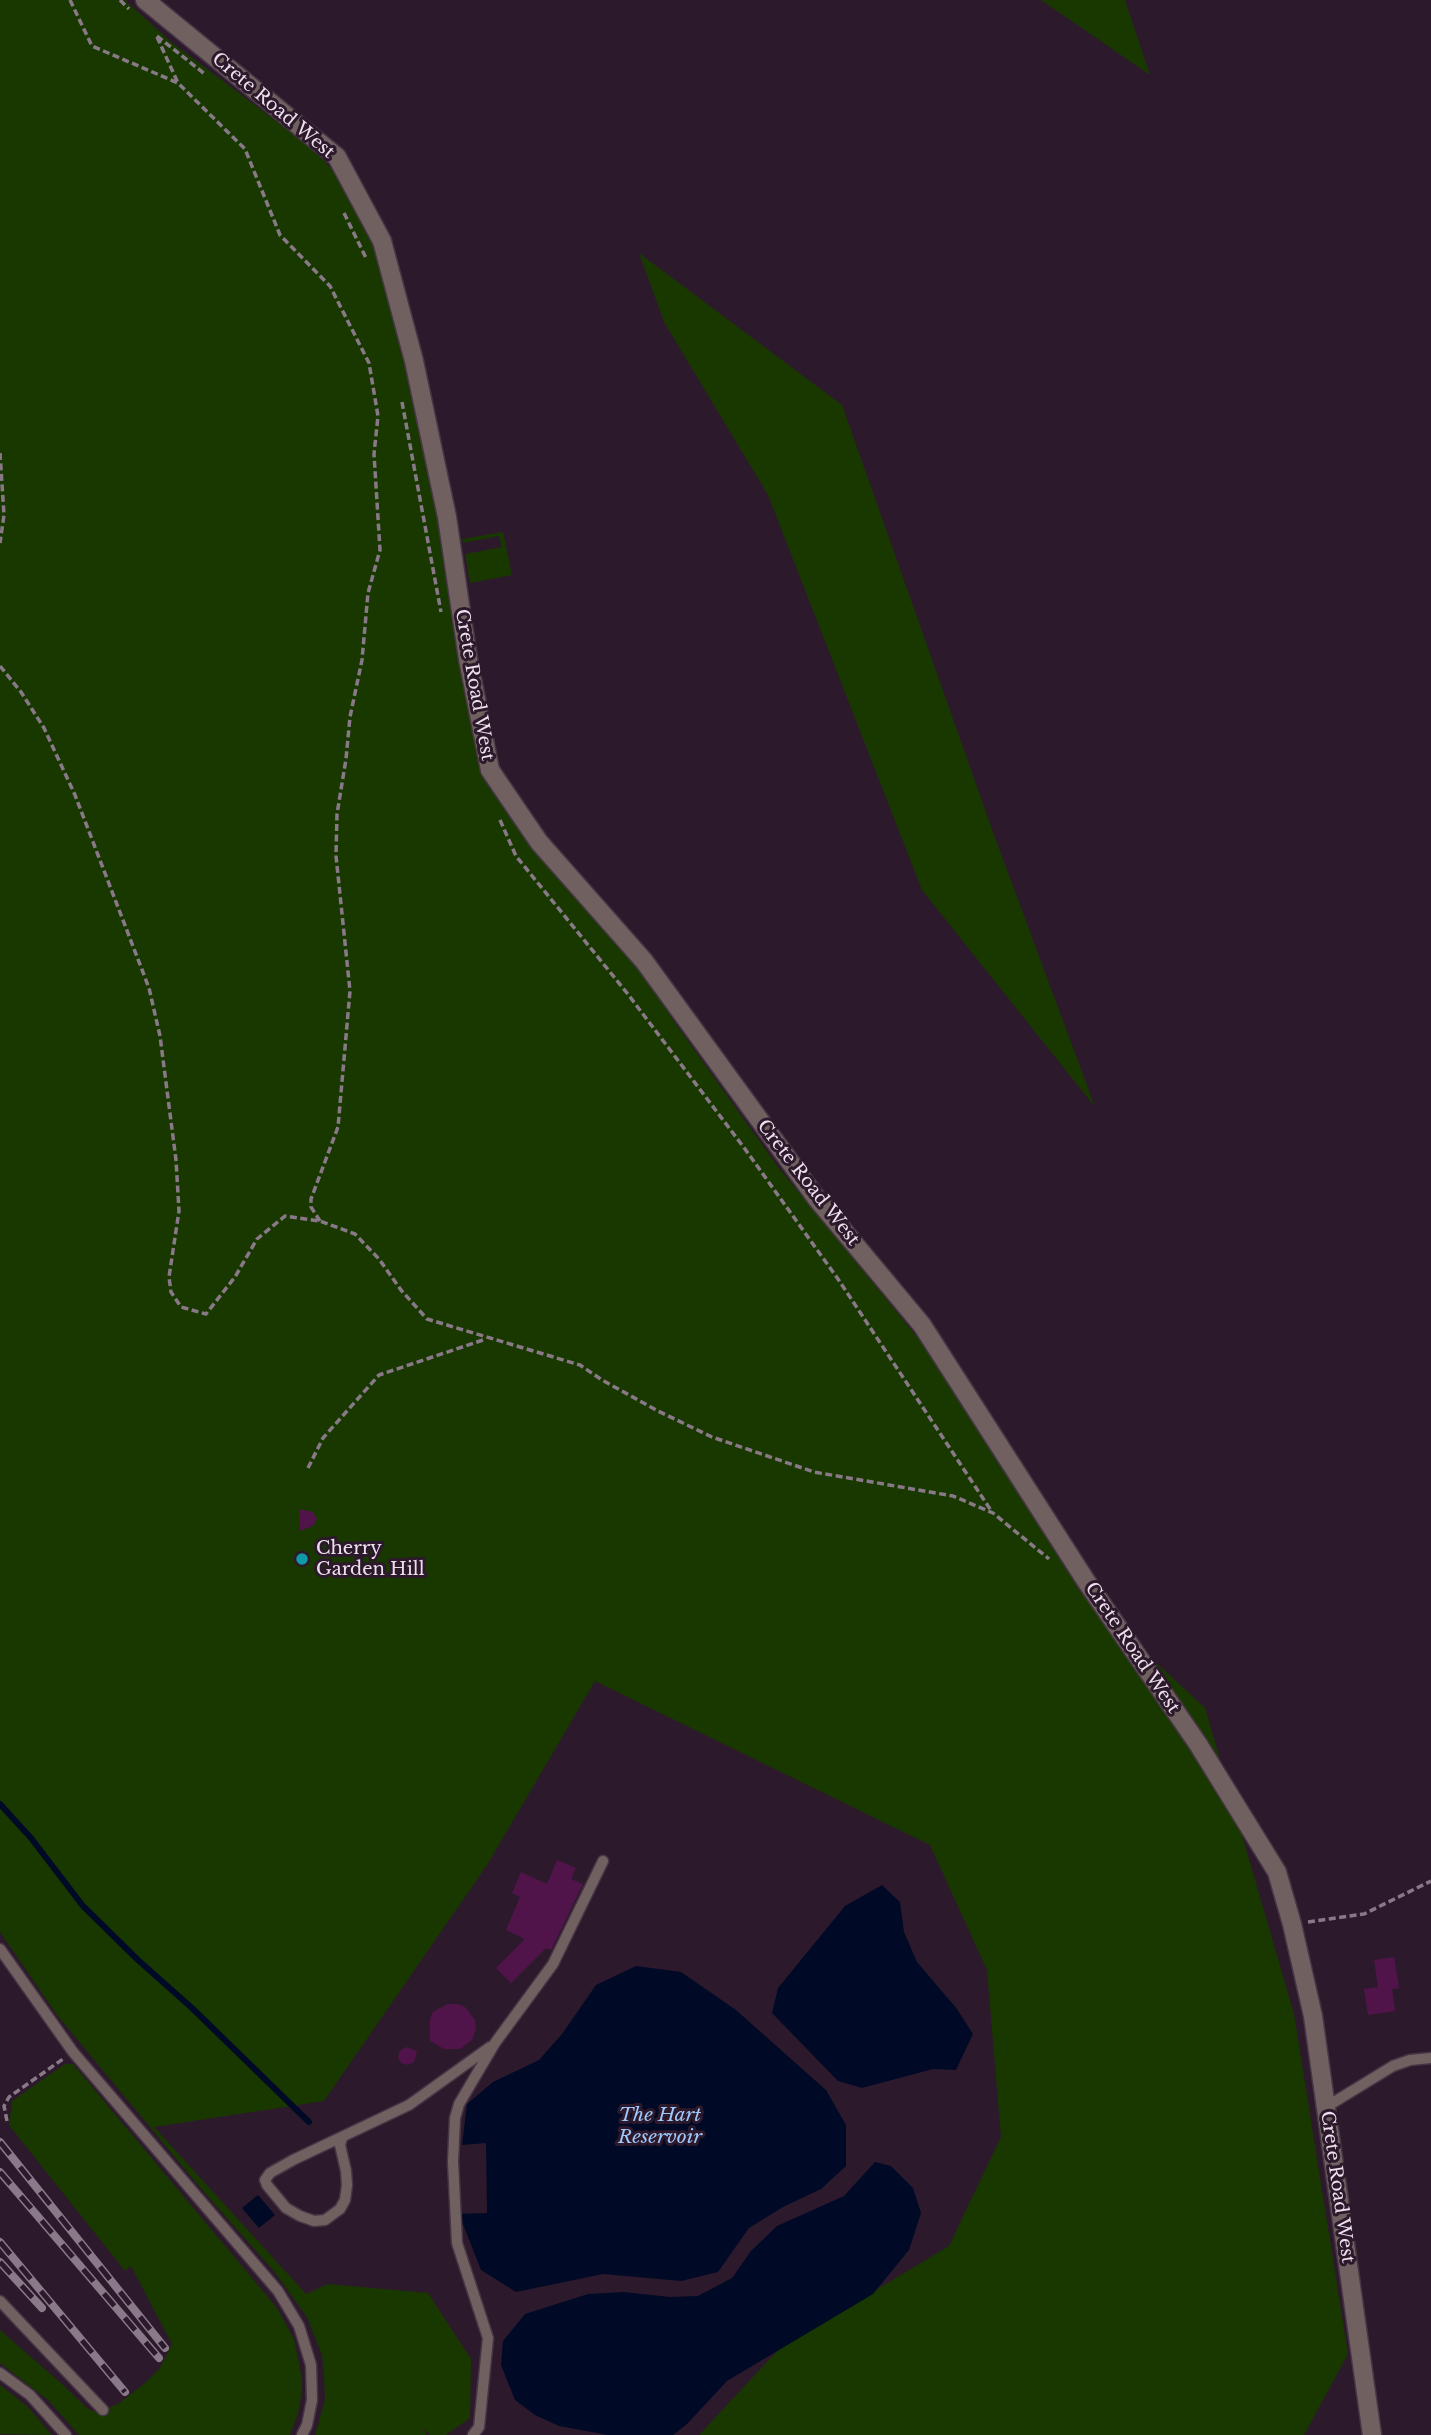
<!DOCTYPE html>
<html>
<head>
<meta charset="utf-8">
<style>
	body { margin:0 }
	canvas { display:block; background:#2c192b }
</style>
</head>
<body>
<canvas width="1431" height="2435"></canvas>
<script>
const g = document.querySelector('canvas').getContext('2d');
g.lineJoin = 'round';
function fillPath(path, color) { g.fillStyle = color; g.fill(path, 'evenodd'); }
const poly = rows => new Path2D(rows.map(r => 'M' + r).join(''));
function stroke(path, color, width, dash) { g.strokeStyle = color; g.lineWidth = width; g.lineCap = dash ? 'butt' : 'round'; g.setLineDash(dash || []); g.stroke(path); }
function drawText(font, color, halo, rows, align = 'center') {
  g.font = font + ' "Libre Baskerville",serif'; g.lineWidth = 6; g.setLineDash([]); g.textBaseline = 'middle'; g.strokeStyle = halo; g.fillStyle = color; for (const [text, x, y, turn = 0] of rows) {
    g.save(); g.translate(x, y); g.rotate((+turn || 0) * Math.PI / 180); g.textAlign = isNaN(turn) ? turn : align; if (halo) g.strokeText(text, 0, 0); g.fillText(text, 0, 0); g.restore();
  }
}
fillPath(poly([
	[0,0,125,0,170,41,313,149,337,175,371,235,388,280,413,381,457,614,477,758,485,779,498,800,641,968,673,1020,778,1167,927,1349,1081,1593,1205,1708,1294,2014,1348,2354,1304,2435,699,2435,781,2347,949,2246,1001,2137,987,1970,930,1845,595,1681,487,1865,324,2101,154,2127,306,2294,328,2284,428,2293,471,2359,470,2418,446,2435,430,2435,422,2427,427,2435,315,2435,325,2400,324,2374,322,2355,307,2317,273,2270,203,2191,57,2015,0,1932],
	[1041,0,1125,0,1150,75],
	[639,253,842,405,994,835,1095,1107,922,890,768,495,664,322],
	[503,532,512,575,470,583,465,554,502,547,499,536,463,543,462,539],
	[65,2064,73,2064,277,2308,294,2339,302,2379,302,2390,298,2413,290,2435,79,2435,48,2400,0,2363,0,2330,63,2385,88,2409,96,2412,118,2404,144,2384,160,2368,172,2344,131,2266,125,2271,9,2125,12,2101],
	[0,2385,27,2406,52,2435,0,2434]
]), '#183800');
fillPath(poly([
	[882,1885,900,1902,904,1932,917,1962,957,2009,973,2034,956,2070,933,2069,862,2088,838,2081,772,2013,778,1988,845,1906],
	[636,1966,681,1972,736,2010,826,2090,846,2125,846,2166,821,2189,783,2207,749,2228,718,2272,681,2281,603,2274,516,2292,481,2270,459,2214,487,2213,486,2143,462,2145,467,2104,493,2082,539,2060,562,2034,596,1985],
	[875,2162,891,2166,913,2188,921,2213,909,2250,873,2294,727,2381,687,2424,673,2435,608,2435,559,2426,535,2415,515,2400,501,2365,503,2341,525,2314,588,2294,623,2292,670,2297,698,2296,732,2278,751,2251,777,2226,844,2196],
	[258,2195,275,2215,259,2228,242,2208]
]), '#000926');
stroke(poly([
	[0,1804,31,1838,83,1906,138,1960,192,2008,309,2122]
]), '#000926', 6);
fillPath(poly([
	[299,1509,313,1512,317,1519,313,1526,300,1531],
	[557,1860,576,1868,571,1879,583,1884,551,1950,546,1948,511,1983,496,1968,525,1939,506,1930,520,1897,512,1893,521,1872,547,1884],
	[1394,1957,1399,1988,1392,1989,1395,2011,1368,2015,1364,1989,1378,1987,1374,1960],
	[447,2004,458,2004,465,2007,475,2020,476,2028,472,2040,460,2049,444,2049,430,2041,430,2019,433,2012],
	[406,2047,417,2051,414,2062,408,2065,401,2063,398,2057,400,2051]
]), '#51144a');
const service = poly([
	[0,1949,73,2052,278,2291,299,2326,311,2365,312,2400,307,2425,302,2435],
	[1326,2107,1393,2066,1410,2060,1431,2058],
	[342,2138,340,2145,346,2171,347,2185,345,2200,340,2209,325,2220,314,2221,300,2216,286,2208,267,2185,265,2180,270,2173,293,2160,409,2105,490,2047],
	[0,2301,103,2410],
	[0,2373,30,2395,66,2435],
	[473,2435,479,2427,488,2338,457,2243,453,2162,455,2118,459,2104,495,2043,553,1964,603,1861]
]);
const minor = poly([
	[145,0,337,157,382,241,414,361,447,517,468,659,490,770,539,842,644,961,817,1199,922,1325,1086,1581,1198,1744,1277,1872,1292,1924,1313,2016,1372,2435]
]);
stroke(service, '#473546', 13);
stroke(minor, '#473546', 21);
stroke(poly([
	[70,0,92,46,178,83,245,149,280,235,330,286,369,363,378,416,374,454,380,550,368,593,362,660,350,717,346,759,337,814,336,856,350,991,338,1127,311,1199,311,1207,320,1221],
	[120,0,129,9],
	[157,36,206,75],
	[157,37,178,83],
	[344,213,367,260],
	[402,402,441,612],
	[0,453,4,515,0,543],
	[0,666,21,692,44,728,75,795,149,988,160,1036,176,1160,179,1211,169,1277,171,1292,181,1307,206,1314,235,1277,257,1239,285,1216,320,1221,355,1234,379,1259,401,1290,427,1319,580,1365,602,1380,658,1411,712,1437,814,1472,953,1496,993,1513,1049,1559],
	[500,820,516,856,627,993,745,1149,838,1279,992,1512],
	[308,1468,323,1438,379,1375,486,1339],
	[1308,1922,1364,1914,1431,1881],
	[7,2121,4,2106,9,2097,63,2059]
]), '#897988', 3.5, [7, 3.5]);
stroke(service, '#706160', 10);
stroke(minor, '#706160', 18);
const rail = poly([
	[0,2142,165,2348],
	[0,2172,159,2358],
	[0,2242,125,2392],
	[0,2262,42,2308]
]);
stroke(rail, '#897989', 8);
stroke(rail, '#2c192b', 5, [16]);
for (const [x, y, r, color] of [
	[302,1559,7,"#0f9aa8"]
]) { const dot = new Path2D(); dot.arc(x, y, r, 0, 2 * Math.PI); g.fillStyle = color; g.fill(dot); stroke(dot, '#2c192b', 2.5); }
drawText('18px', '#ede0ed', '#2c192b', [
	["Crete Road West",273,106,40],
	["Crete Road West",474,685,80],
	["Crete Road West",808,1183,52],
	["Crete Road West",1132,1648,56],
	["Crete Road West",1337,2187,82]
]);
drawText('18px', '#ede0ed', '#2c192b', [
	["Cherry",316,1549],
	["Garden Hill",316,1570]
], 'left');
drawText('italic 19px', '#9fc8fc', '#2c192b', [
	["The Hart",660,2116],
	["Reservoir",660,2138]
]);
</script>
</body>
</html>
